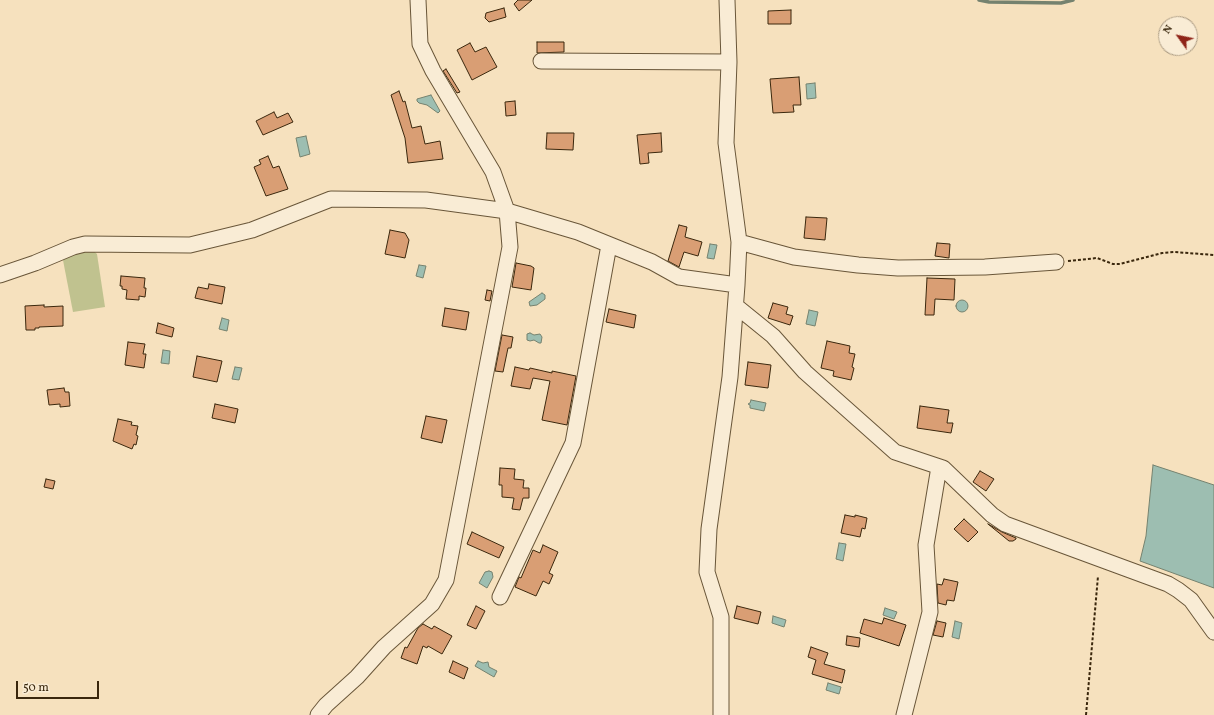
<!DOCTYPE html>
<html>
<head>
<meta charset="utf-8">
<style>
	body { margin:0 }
	#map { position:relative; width:1214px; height:715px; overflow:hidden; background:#f6e1be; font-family:Vollkorn,serif }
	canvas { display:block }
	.north { position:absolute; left:1158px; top:16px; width:40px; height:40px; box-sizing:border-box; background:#f9ecd5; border:1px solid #ad9d85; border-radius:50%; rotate:303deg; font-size:11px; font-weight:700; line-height:16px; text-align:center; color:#3a270d }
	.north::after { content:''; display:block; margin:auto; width:14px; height:18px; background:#8f2418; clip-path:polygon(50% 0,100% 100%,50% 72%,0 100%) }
	.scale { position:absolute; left:16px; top:681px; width:83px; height:18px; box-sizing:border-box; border:2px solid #3a270d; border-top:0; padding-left:5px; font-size:12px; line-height:14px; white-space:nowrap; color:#3a270d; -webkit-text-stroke:3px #f9ecd5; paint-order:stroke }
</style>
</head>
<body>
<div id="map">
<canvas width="1214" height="715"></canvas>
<div class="north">N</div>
<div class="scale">50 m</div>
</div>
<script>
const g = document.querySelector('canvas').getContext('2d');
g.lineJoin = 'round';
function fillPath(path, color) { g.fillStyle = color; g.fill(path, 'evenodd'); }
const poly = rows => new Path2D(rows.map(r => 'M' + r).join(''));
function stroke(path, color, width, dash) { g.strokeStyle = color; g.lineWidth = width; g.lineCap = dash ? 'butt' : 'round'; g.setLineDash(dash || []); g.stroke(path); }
fillPath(poly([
	[91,249,97,254,105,307,73,312,62,255]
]), '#c0c28f');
const water = poly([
	[815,83,816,98,807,99,806,84,815,83],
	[431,95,440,111,438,113,427,105,419,103,417,101,417,99,431,95],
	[306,136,310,154,300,157,296,138,306,136],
	[710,244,717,245,714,259,707,258,710,244],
	[419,265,426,266,423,278,416,276,419,265],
	[542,293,545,295,545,299,537,305,530,306,529,302,542,293],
	'956 306a6 6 0 1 1 12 0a6 6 0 1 1-12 0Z',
	[809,310,818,312,815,326,806,324,809,310],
	[222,318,229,320,227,331,219,329,222,318],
	[530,333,534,335,540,334,542,337,541,343,539,343,534,340,530,341,527,340,527,334,530,333],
	[163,350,170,351,169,364,161,363,163,350],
	[235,367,242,368,239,380,232,379,235,367],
	[751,400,766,403,764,411,750,408,750,405,748,404,750,403,751,400],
	[1153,465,1214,485,1214,588,1140,561,1146,536,1153,465],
	[839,543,846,544,843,561,836,559,839,543],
	[489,571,492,572,493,577,487,588,479,583,485,572,489,571],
	[885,608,897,612,894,619,883,615,885,608],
	[773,616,786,620,784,627,772,623,773,616],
	[955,621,962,623,959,639,952,637,955,621],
	[478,661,483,663,488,662,489,667,497,671,494,677,475,666,478,661],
	[828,683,841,687,839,694,826,690,828,683]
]);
fillPath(water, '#9dbeb1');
stroke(water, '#75826f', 1);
stroke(poly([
	[979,0,989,2,1061,3,1073,0]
]), '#75826f', 3.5);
const building = poly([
	[518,0,532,0,519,11,514,4,518,0],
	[504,8,506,17,489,22,485,18,486,13,504,8],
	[791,10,791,24,768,24,768,11,791,10],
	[537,42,564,42,564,52,537,53,537,42],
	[470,43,475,52,486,47,497,67,472,80,457,50,470,43],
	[446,69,460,92,457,93,443,71,446,69],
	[799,77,801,105,793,105,794,112,773,113,770,79,799,77],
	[399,91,403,102,405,101,412,128,421,126,425,144,440,141,443,159,408,163,405,138,391,95,399,91],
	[515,101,516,115,506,116,505,102,515,101],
	[274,112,277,118,288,113,293,122,263,135,256,121,274,112],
	[547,133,574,133,573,150,546,149,547,133],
	[661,133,662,152,648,153,649,163,640,164,637,135,661,133],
	[268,156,273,168,279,166,288,189,266,196,254,167,261,164,259,160,268,156],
	[806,217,827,218,825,240,804,238,806,217],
	[679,225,687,227,685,237,702,242,698,256,684,252,679,267,668,261,679,225],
	[390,230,405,233,409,240,405,258,385,254,390,230],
	[937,243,950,244,949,258,935,256,937,243],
	[516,263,531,266,534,268,531,290,512,287,516,263],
	[121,276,145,278,144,288,146,288,145,297,139,296,139,300,126,299,127,290,122,289,122,286,120,286,121,276],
	[927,278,955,279,954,300,935,299,934,315,925,315,927,278],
	[209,284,225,287,222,304,195,298,198,287,208,289,209,284],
	[487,290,492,291,490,301,485,300,487,290],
	[773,303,788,307,786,314,793,316,790,325,768,318,773,303],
	[44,305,44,307,63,306,63,326,39,327,39,328,35,328,35,330,26,330,25,306,44,305],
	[445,308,469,312,466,330,442,326,445,308],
	[609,309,636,315,634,328,606,322,609,309],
	[158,323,174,328,172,337,156,333,158,323],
	[502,335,513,337,511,348,508,348,503,372,495,371,502,335],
	[827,341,850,346,849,353,855,354,852,367,854,368,851,380,833,376,834,371,821,368,827,341],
	[128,342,145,344,143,354,146,354,144,368,125,365,128,342],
	[197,356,222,361,217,382,193,377,197,356],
	[748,362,771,365,768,388,745,385,748,362],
	[515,367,529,370,530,368,552,373,552,371,576,376,567,425,542,420,550,381,533,378,530,389,511,386,515,367],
	[64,388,65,392,69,392,70,406,60,407,60,404,49,405,47,390,64,388],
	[215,404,238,409,235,423,212,418,215,404],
	[920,406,949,410,947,423,953,423,951,433,917,428,920,406],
	[426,416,447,420,442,443,421,438,426,416],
	[118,419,132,422,131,425,138,426,136,435,138,436,136,445,134,444,132,449,113,441,118,419],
	[500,468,515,469,514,479,524,480,523,488,529,488,529,498,523,498,520,510,512,509,514,498,502,497,502,485,499,485,500,468],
	[980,471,994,479,986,491,973,482,980,471],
	[46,479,55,481,53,489,44,487,46,479],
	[845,515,855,517,855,515,867,518,865,529,862,528,860,537,841,533,845,515],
	[964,519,978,532,968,542,954,529,964,519],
	[988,524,1002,532,1016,538,1016,539,1013,541,1009,541,988,524],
	[472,532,504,547,499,558,467,544,472,532],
	[543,545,558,552,549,573,553,575,549,584,543,581,536,596,515,587,519,577,521,578,533,550,540,553,543,545],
	[944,579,958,582,954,601,947,600,946,605,938,603,937,584,942,585,944,579],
	[476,606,485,611,476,629,467,625,476,606],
	[737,606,761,612,758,624,734,618,737,606],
	[884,618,906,625,899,646,860,633,864,619,882,624,884,618],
	[937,621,946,623,943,637,933,635,937,621],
	[423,624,432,629,434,626,452,636,442,654,428,646,427,648,423,646,417,664,401,658,405,647,407,648,418,628,423,624],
	[847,636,860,638,859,647,846,645,847,636],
	[811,647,828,653,824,664,845,670,842,683,812,674,816,660,808,657,811,647],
	[453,661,468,668,464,679,449,672,453,661]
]);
fillPath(building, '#d99e74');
stroke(building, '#3a270d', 1);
const minor = poly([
	[541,61,729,62],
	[739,242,794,257,858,265,898,268,985,267,1056,262],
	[0,275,35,263,73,247,85,244,190,245,252,230,331,199,426,200,507,211,578,232,652,262,679,277,737,285],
	[736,306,773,336,805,372,895,452,943,468,992,515,1005,524,1168,584,1178,590,1191,600,1214,632],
	[500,597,573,443,609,245],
	[318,715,326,705,357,677,384,647,432,604,446,580,510,247,507,211,493,172,433,71,420,44,418,0],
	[721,715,721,617,707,572,709,529,730,377,737,285,739,242,726,143,729,62,727,0],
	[904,715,930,612,926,545,939,467]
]);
stroke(minor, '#695639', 17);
stroke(poly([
	[1068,261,1097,258,1113,264,1120,264,1162,253,1174,252,1214,255],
	[1086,715,1098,576]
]), '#3a270d', 2, [3, 2]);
stroke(minor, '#f9ecd5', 15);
</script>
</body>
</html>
